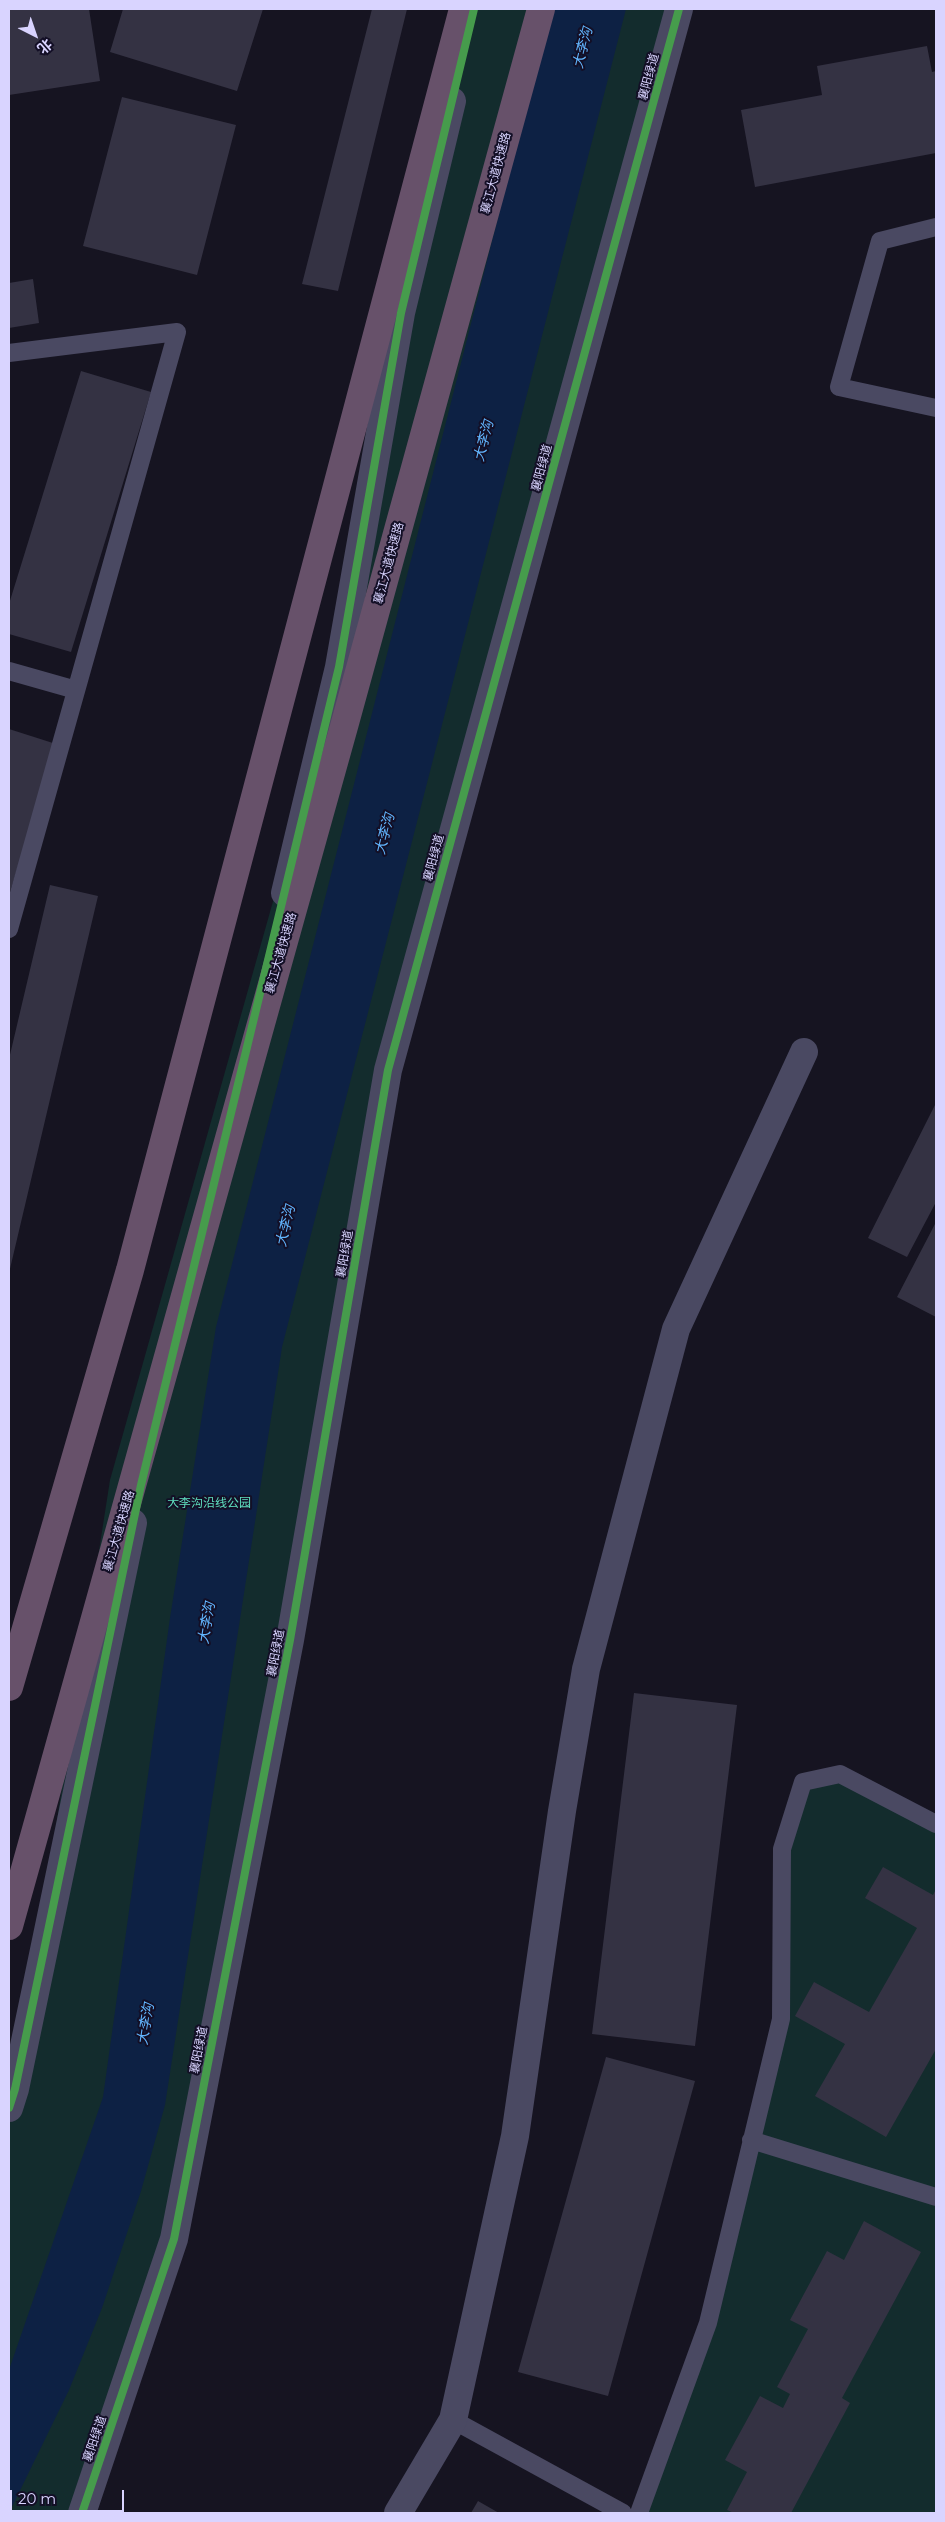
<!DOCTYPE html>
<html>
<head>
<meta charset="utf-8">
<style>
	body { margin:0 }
	#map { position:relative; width:945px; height:2522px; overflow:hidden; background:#161421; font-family:Montserrat,"Noto Sans SC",sans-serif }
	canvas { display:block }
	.frame { position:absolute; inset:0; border:10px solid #d9d4ff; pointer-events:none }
	.north { position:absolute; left:10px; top:10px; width:50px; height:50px; -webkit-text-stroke:4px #130f26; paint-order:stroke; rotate:139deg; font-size:14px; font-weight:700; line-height:20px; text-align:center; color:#d9d4ff }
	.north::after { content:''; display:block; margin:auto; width:18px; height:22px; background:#d9d4ff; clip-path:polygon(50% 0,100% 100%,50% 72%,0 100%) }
	.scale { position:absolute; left:10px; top:2490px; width:114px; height:22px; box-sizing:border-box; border:2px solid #d9d4ff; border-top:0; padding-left:6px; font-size:15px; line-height:18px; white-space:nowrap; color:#d9d4ff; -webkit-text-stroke:4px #130f26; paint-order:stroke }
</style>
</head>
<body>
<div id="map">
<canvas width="945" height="2522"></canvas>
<div class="frame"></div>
<div class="north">北</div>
<div class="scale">20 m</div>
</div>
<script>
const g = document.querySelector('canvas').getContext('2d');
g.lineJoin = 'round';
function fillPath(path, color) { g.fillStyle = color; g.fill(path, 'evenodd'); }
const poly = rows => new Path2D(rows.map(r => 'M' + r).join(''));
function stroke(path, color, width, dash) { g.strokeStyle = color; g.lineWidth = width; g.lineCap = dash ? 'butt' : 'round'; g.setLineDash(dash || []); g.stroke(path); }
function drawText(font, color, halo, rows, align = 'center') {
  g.font = font + ' Montserrat,"Noto Sans SC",sans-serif'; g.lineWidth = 4; g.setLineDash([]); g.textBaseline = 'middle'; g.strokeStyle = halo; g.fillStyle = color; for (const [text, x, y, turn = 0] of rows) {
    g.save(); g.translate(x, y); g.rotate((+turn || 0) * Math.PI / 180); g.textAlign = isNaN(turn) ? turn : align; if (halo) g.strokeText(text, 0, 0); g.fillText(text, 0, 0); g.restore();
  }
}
fillPath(poly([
	[474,9,679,9,388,1070,174,2239,82,2513,9,2513,9,2108,15,2089,110,1480,339,667,401,313],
	[840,1774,936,1824,936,2513,639,2513,708,2323,781,2019,783,1849,803,1782]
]), '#132c2d');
fillPath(poly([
	[551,9,626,9,282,1347,165,2105,141,2191,102,2308,69,2390,9,2513,9,2370,103,2097,170,1618,216,1327]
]), '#0d2144');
fillPath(poly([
	[9,9,89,9,100,81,9,95],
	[123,9,263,9,237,91,110,52],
	[372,9,407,9,338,291,302,284],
	[927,46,932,72,936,71,936,153,755,187,741,110,822,95,817,66],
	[122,97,236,125,197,275,83,246],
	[33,279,39,323,9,328,9,283],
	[81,371,151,392,71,652,9,634,9,604],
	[9,729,56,744,9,895],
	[50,885,98,896,9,1273,9,1059],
	[936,1103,936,1202,907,1257,868,1238],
	[936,1222,936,1317,897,1297],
	[634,1693,737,1705,695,2046,592,2034],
	[883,1867,933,1895,936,1889,936,2049,886,2137,815,2096,845,2044,795,2016,814,1982,869,2012,917,1928,865,1898],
	[606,2057,695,2081,608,2396,518,2372],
	[864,2221,921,2252,842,2398,850,2403,791,2513,734,2513,727,2510,747,2472,725,2460,760,2396,783,2408,790,2394,777,2387,808,2329,790,2320,827,2251,844,2260],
	[478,2501,499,2513,471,2513]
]), '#343243');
stroke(poly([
	[936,227,880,241,839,387,936,408],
	[9,353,177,332,9,929],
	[9,671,76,690],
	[751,2140,936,2197],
	[453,2420,623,2513],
	[639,2513,708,2323,781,2019,782,1849,803,1782,840,1774,936,1824]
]), '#4a4962', 18);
stroke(poly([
	[285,893,339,667,401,313,452,101],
	[9,2108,15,2089,133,1523],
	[82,2513,174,2239,290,1640,388,1070,679,9],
	[398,2513,453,2420,515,2136,562,1811,586,1669,676,1329,804,1052]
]), '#4a4962', 28);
stroke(poly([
	[9,1687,130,1270,463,9]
]), '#67516a', 28);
stroke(poly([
	[9,1926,345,723,541,9]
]), '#67516a', 28);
stroke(poly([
	[9,2108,15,2089,141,1485,339,667,401,313,474,9],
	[82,2513,174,2239,290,1640,388,1070,679,9]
]), '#469c4c', 8);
drawText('12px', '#d9d4ff', '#130f26', [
	["襄阳绿道",649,77,-75],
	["襄江大道快速路",496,173,-75],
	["襄阳绿道",542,468,-75],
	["襄江大道快速路",389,563,-75],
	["襄阳绿道",434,858,-75],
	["襄江大道快速路",281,953,-74],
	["襄阳绿道",345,1254,-80],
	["襄江大道快速路",119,1531,-74],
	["襄阳绿道",276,1653,-79],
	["襄阳绿道",199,2050,-79],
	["襄阳绿道",95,2439,-71]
]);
drawText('12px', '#5fe0c0', '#130f26', [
	["大李沟沿线公园",209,1503]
]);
drawText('italic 14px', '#62b6ff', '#130f26', [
	["大李沟",583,48,-76],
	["大李沟",484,441,-76],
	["大李沟",385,834,-76],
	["大李沟",286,1226,-77],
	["大李沟",207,1623,-81],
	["大李沟",146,2024,-81]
]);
</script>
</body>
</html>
